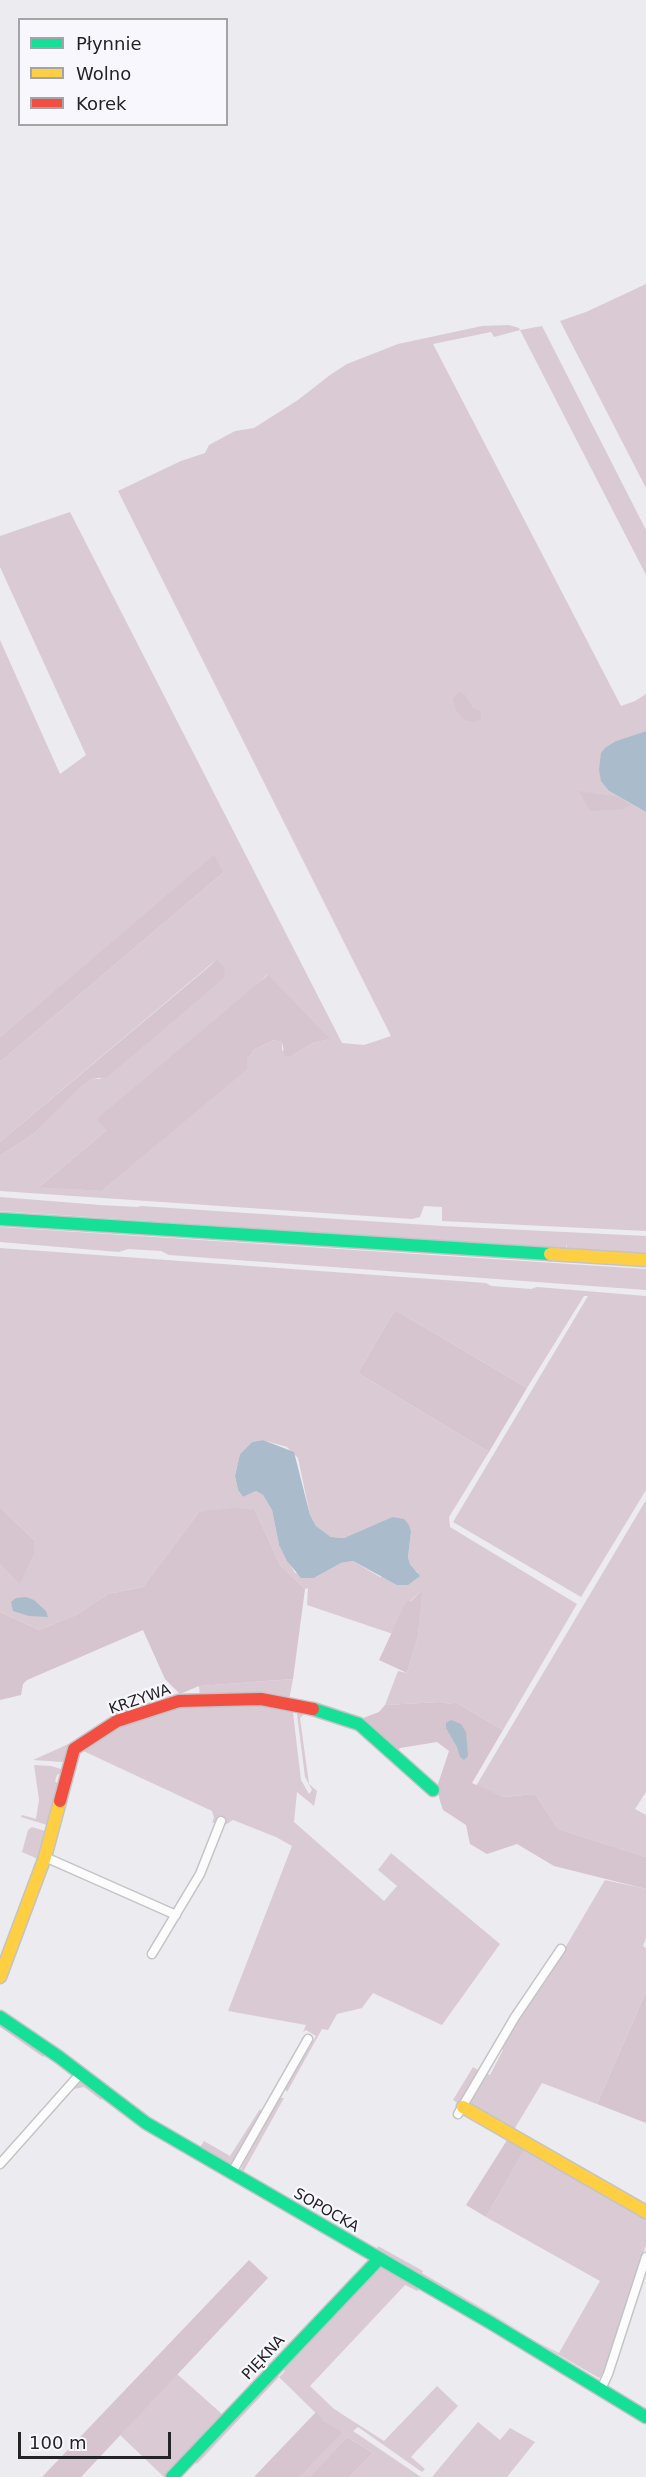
<!DOCTYPE html>
<html>
<head>
<meta charset="utf-8">
<style>
	body { margin:0 }
	#map { position:relative; width:646px; height:2477px; overflow:hidden; background:#ecebef; font-family:"DejaVu Sans",sans-serif }
	canvas { display:block }
	.legend { position:absolute; left:18px; top:18px; width:210px; height:108px; box-sizing:border-box; background:#f8f7fe; border:2px solid #a3a3a8; margin:0; padding:8px 10px; list-style:none; font-size:18px; color:#242426 }
	.legend li { display:flex; align-items:center; gap:12px; height:30px }
	.legend b { width:30px; border:2px solid #a3a3a8 }
	.scale { position:absolute; left:18px; top:2432px; width:153px; height:27px; box-sizing:border-box; border:3px solid #242426; border-top:0; padding-left:8px; font-size:18px; line-height:21px; white-space:nowrap; color:#242426; -webkit-text-stroke:4px #f8f7fe; paint-order:stroke }
</style>
</head>
<body>
<div id="map">
<canvas width="646" height="2477"></canvas>
<ul class="legend">
<li><b style="height:8px;background:#16e098"></b>Płynnie</li>
<li><b style="height:8px;background:#ffcf43"></b>Wolno</li>
<li><b style="height:8px;background:#f24e42"></b>Korek</li>
</ul>
<div class="scale">100 m</div>
</div>
<script>
const g = document.querySelector('canvas').getContext('2d');
g.lineJoin = 'round';
function fillPath(path, color) { g.fillStyle = color; g.fill(path, 'evenodd'); }
const poly = rows => new Path2D(rows.map(r => 'M' + r).join(''));
function stroke(path, color, width, dash) { g.strokeStyle = color; g.lineWidth = width; g.lineCap = dash ? 'butt' : 'round'; g.setLineDash(dash || []); g.stroke(path); }
function drawText(font, color, halo, rows, align = 'center') {
  g.font = font + ' "DejaVu Sans",sans-serif'; g.lineWidth = 4.5; g.setLineDash([]); g.textBaseline = 'middle'; g.strokeStyle = halo; g.fillStyle = color; for (const [text, x, y, turn = 0] of rows) {
    g.save(); g.translate(x, y); g.rotate((+turn || 0) * Math.PI / 180); g.textAlign = isNaN(turn) ? turn : align; if (halo) g.strokeText(text, 0, 0); g.fillText(text, 0, 0); g.restore();
  }
}
fillPath(poly([
	[646,284,646,488,560,321,586,312],
	[509,325,519,328,520,330,542,326,646,530,646,575,520,330,494,337,491,332,433,344,621,706,635,701,646,694,646,731,616,741,609,791,646,812,646,1231,442,1221,442,1207,424,1206,420,1217,412,1219,0,1191,0,1156,35,1133,79,1087,92,1079,100,1079,216,960,0,1142,0,1062,224,872,214,856,0,1037,0,640,60,774,86,755,0,567,0,536,70,512,342,1043,364,1045,391,1036,118,491,181,461,205,453,209,445,235,431,254,428,298,400,330,375,347,364,398,344,482,326],
	[267,975,329,1039,313,1043,293,1055,282,1050,282,1042,274,1040,254,1050,247,1059,246,1069,102,1191,40,1186,107,1130],
	[0,1197,100,1205,137,1207,141,1206,442,1226,646,1236,646,1253,567,1249,567,1243,566,1249,0,1211],
	[0,1227,646,1269,646,1290,169,1255,161,1251,128,1249,119,1252,0,1242],
	[0,1248,486,1283,491,1286,531,1289,537,1287,646,1296,646,1490,581,1597,453,1522,588,1296,584,1296,527,1388,395,1310,358,1373,489,1452,449,1517,450,1527,577,1604,503,1730,455,1702,450,1704,440,1702,385,1705,398,1671,407,1673,418,1636,421,1591,406,1605,393,1634,307,1605,308,1588,305,1589,280,1565,255,1510,199,1512,143,1587,108,1594,76,1615,39,1630,0,1612,0,1564,20,1583,34,1555,34,1540,0,1507],
	[263,1440,287,1447,298,1458,310,1515,316,1526,331,1537,344,1538,392,1517,411,1532,408,1557,410,1564,418,1573,380,1577,353,1561,341,1563,314,1578,295,1573,279,1545,272,1510,263,1495,256,1491,243,1497,238,1490,235,1476,240,1454,252,1442],
	[646,1500,646,1792,635,1809,646,1815,646,1857,558,1829,535,1794,504,1797,476,1786],
	[293,1679,289,1700,200,1696,199,1686],
	[211,1701,289,1704,293,1713,301,1780,309,1794,312,1790,305,1777,297,1714,299,1710,312,1710,354,1724,385,1749,427,1788,354,1725,307,1711,300,1718,309,1784,317,1791,314,1806,297,1792,294,1822,384,1901,397,1886,378,1870,391,1853,500,1944,442,2025,373,1993,362,2008,337,2014,328,2030,322,2029,287,2092,285,2089,316,2036,306,2030,303,2032,306,2025,228,2011,292,1846,276,1837,233,1820,225,1825,222,1823,223,1819,218,1818,216,1822,212,1823,214,1818,212,1811,79,1749,100,1733,134,1717,181,1703],
	[73,1742,66,1760,62,1762,33,1760],
	[34,1765,51,1766,61,1769,62,1772,57,1775,55,1781,60,1786,50,1822,47,1825,21,1817,22,1815,36,1819,39,1800],
	[32,1827,45,1831,48,1835,42,1857,38,1859,22,1852,28,1830],
	[605,1880,646,1889,646,1938,643,1946,646,1948,646,1992,597,2104,542,2083,512,2133,467,2104,485,2073,490,2075,503,2050,500,2043,562,1953],
	[0,2024,46,2054,75,2074,0,2161,0,2158,73,2075,46,2054,43,2057,0,2027],
	[473,2067,480,2071,459,2104,453,2100],
	[85,2082,104,2096,101,2100,84,2087,74,2089,33,2134,76,2084],
	[279,2098,284,2098,243,2172,241,2170,242,2166],
	[260,2109,262,2113,236,2161,231,2165,200,2147,204,2141,230,2156],
	[526,2147,646,2216,646,2245,604,2374,599,2378,537,2342,559,2353,600,2281,486,2217],
	[378,2246,423,2271,422,2273,530,2336,377,2249],
	[381,2265,420,2287,417,2291,405,2285,310,2386,334,2409,384,2441,437,2386,458,2406,411,2457,425,2469,422,2472,358,2427,353,2431,421,2477,349,2477,373,2453,347,2437,309,2477,300,2477,341,2432,324,2421,279,2377,197,2464,193,2460,275,2373,279,2377,285,2371,281,2367],
	[177,2374,223,2415,169,2477,164,2477,120,2435],
	[478,2422,500,2440,510,2428,535,2442,507,2477,432,2477]
]), '#dacad4');
fillPath(poly([
	[459,692,465,695,473,708,481,711,481,718,474,722,464,720,456,710,453,699],
	[579,791,619,797,631,805,623,809,590,811],
	[214,855,224,872,0,1062,0,1037],
	[217,960,224,968,225,977,107,1077,92,1079,80,1087,35,1133,0,1156,0,1142],
	[268,975,330,1039,313,1043,293,1055,285,1057,282,1042,274,1040,254,1050,247,1059,247,1069,102,1191,39,1187,107,1130,97,1119],
	[395,1310,527,1388,489,1452,358,1373],
	[0,1507,34,1540,34,1555,20,1584,0,1564],
	[234,1508,255,1510,280,1565,305,1589,293,1679,199,1686,180,1694,165,1679,143,1630,27,1680,23,1684,21,1695,0,1700,0,1612,39,1630,76,1615,108,1594,143,1587,199,1512],
	[422,1590,418,1636,407,1673,379,1660,406,1602,411,1601],
	[440,1702,450,1704,455,1702,503,1730,472,1783,504,1797,535,1794,558,1829,646,1857,646,1889,554,1866,517,1844,487,1854,470,1844,466,1825,443,1810,440,1801,437,1787,449,1751,437,1742,400,1748,396,1753,358,1720,379,1712,385,1705],
	[646,1992,646,2123,597,2104],
	[509,2137,526,2147,486,2217,466,2205],
	[249,2260,268,2278,81,2477,42,2477],
	[316,2412,324,2421,342,2432,300,2477,254,2477],
	[347,2437,373,2453,349,2477,309,2477]
]), '#d6c4cf');
fillPath(poly([
	[646,731,646,812,609,791,601,781,599,770,601,753,605,748,616,741],
	[263,1440,294,1452,310,1515,316,1526,331,1537,344,1538,392,1517,404,1519,409,1525,411,1532,408,1557,410,1564,420,1576,408,1585,397,1585,353,1561,341,1563,314,1578,301,1578,287,1561,279,1545,272,1510,263,1495,256,1491,243,1497,238,1490,235,1476,240,1454,252,1442],
	[26,1597,34,1600,46,1611,48,1617,29,1616,13,1611,11,1602,16,1598],
	[451,1720,461,1724,466,1732,468,1756,464,1760,460,1757,457,1747,446,1728,446,1723]
]), '#aabccb');
const street = poly([
	[45,1857,176,1915],
	[152,1954,200,1874,221,1821],
	[458,2114,515,2017,561,1949],
	[0,2164,81,2073],
	[231,2174,308,2039],
	[601,2389,608,2374,646,2257]
]);
const fast = poly([
	[0,1219,550,1254],
	[313,1709,359,1724,433,1790],
	[0,2017,59,2057,146,2123,491,2323,646,2417],
	[172,2477,379,2259]
]);
const slow = poly([
	[550,1254,646,1260],
	[0,1977,45,1857,60,1801],
	[463,2107,646,2212]
]);
const jam = poly([
	[60,1801,74,1749,117,1721,179,1701,261,1699,313,1709]
]);
stroke(street, '#c4c3c6', 11);
stroke(fast, '#c4c3c6', 15);
stroke(slow, '#c4c3c6', 15);
stroke(jam, '#c4c3c6', 15);
stroke(street, '#fcfcfd', 8);
stroke(fast, '#16e098', 12);
stroke(slow, '#ffcf43', 12);
stroke(jam, '#f24e42', 12);
drawText('15px', '#242426', '#f8f7fe', [
	["KRZYWA",140,1700,-19],
	["SOPOCKA",326,2211,30],
	["PIĘKNA",264,2358,-47]
]);
</script>
</body>
</html>
